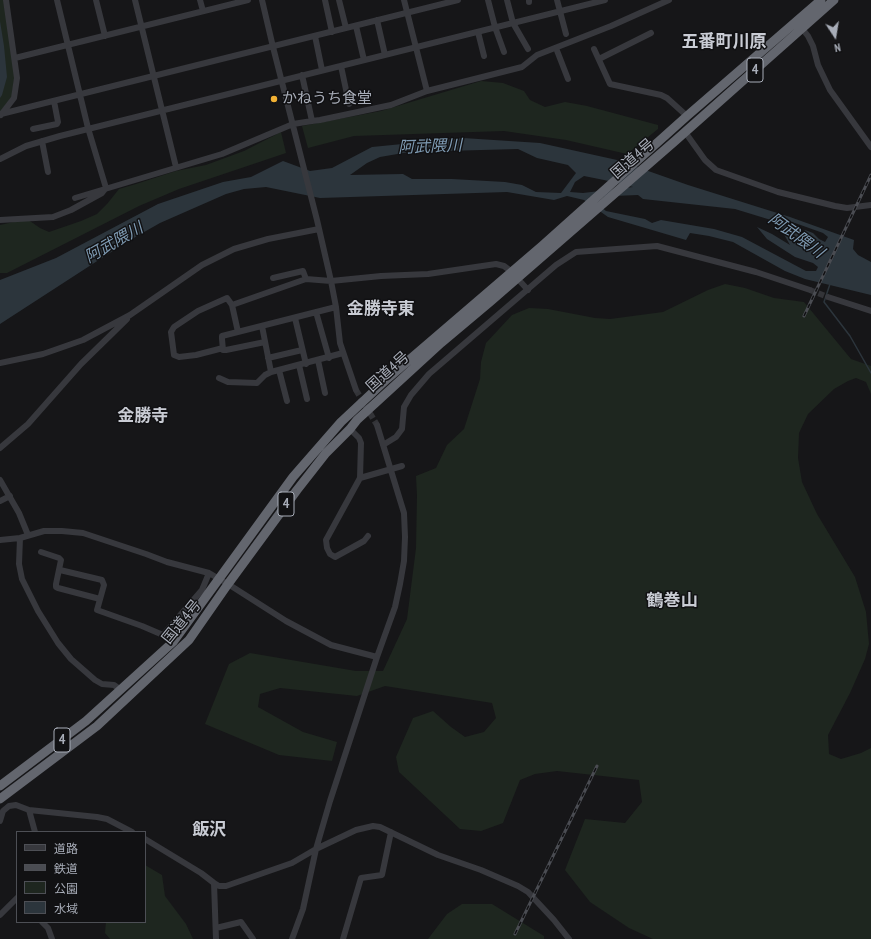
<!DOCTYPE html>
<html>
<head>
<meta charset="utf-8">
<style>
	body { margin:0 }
	#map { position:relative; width:871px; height:939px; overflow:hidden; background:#161618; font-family:"PT Sans Narrow","Noto Sans JP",sans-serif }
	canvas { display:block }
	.legend { position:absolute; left:16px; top:831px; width:130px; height:92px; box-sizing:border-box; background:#111113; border:1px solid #4d4f55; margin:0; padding:5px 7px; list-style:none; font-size:12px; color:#a8adb8 }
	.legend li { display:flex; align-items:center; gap:8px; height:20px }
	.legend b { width:20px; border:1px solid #4d4f55 }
	.north { position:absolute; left:815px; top:16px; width:40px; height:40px; -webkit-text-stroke:3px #111113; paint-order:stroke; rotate:168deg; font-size:11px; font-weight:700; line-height:16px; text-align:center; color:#a8adb8 }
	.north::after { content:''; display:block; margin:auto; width:14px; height:18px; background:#a8adb8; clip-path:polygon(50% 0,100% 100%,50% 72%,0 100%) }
</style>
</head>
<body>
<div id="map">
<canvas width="871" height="939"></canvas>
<ul class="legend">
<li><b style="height:5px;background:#37383d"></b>道路</li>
<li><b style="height:5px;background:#4a4c52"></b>鉄道</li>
<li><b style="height:11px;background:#1e261f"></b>公園</li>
<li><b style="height:11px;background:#2c353c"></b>水域</li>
</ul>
<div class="north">N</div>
</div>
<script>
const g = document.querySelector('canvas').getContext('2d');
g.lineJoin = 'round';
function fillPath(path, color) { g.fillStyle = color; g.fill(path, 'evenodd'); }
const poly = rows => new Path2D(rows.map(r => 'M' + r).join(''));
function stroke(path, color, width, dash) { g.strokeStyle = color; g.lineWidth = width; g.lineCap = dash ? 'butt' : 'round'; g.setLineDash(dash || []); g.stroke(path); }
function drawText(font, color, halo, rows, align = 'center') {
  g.font = font + ' "PT Sans Narrow","Noto Sans JP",sans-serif'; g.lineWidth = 3; g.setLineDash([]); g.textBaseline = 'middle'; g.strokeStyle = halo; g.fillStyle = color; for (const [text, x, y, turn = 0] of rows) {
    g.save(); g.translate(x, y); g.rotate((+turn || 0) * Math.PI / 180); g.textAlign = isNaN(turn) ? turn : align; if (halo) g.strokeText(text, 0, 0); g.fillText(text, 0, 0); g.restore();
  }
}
fillPath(poly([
	[0,0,4,0,15,72,12,97,0,112],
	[481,81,503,83,524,91,530,100,545,107,565,102,587,106,658,125,658,129,627,154,566,140,504,131,354,136,308,148,302,126,381,111],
	[281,132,286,153,179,189,139,206,7,273,0,273,0,225,27,219,40,228,49,232,81,221,97,214,107,204,119,189,136,184,176,171,206,165,244,151],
	[725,284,745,288,774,298,804,302,851,359,871,366,871,394,866,382,856,378,848,381,834,389,808,414,799,433,798,458,802,482,817,514,855,577,866,612,869,644,865,659,850,693,828,735,829,754,841,759,861,753,871,748,871,939,653,939,629,928,590,902,565,870,585,819,625,823,642,802,639,780,557,771,535,774,520,780,503,823,481,831,460,829,399,772,396,757,413,718,433,711,451,727,465,737,484,732,496,718,492,703,385,686,357,696,280,688,260,694,258,707,303,732,337,742,332,761,279,755,205,724,229,664,250,653,356,671,383,671,407,619,416,548,417,495,416,476,436,468,447,445,464,429,480,379,481,362,486,343,512,315,529,308,548,309,595,318,610,319,663,312,708,290],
	[145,865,162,875,165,896,186,924,193,939,110,939,105,933,106,922,145,922],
	[462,904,492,904,544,936,544,939,428,939,447,914]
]), '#1e261f');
fillPath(poly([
	[0,21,4,46,7,77,2,95,0,98],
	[463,138,540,143,617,160,688,185,790,217,854,240,853,249,858,255,871,262,871,295,805,279,785,271,733,242,709,236,690,233,686,240,608,217,584,200,567,196,554,200,507,192,320,198,266,187,244,189,226,194,160,223,125,243,0,324,0,280,56,258,158,204,223,182,251,177,283,161,310,171,332,168,372,147],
	[518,149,537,158,568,165,576,173,561,193,536,192,522,185,505,182,452,179,412,179,403,174,350,175,367,163,380,157,409,152],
	[584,176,604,180,633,187,583,193,570,192,575,182],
	[638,195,643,199,735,209,771,220,781,229,790,245,772,234,757,227,767,239,795,257,813,263,818,267,816,271,806,271,742,237,714,229,661,220,652,223,645,219,606,211,589,197],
	[787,222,795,223,823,233,828,237,825,242,819,239,813,233,805,230,800,236]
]), '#2c353c');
stroke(poly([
	[830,284,824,302,850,336,871,373]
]), '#2c353c', 1.5);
stroke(poly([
	[810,290,828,297],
	[356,390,377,425]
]), '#333438', 6, [6, 3]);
stroke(poly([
	[96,0,105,36],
	[135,0,176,167],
	[200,0,203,11],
	[262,0,273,47,317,220,331,281,336,307,340,343,356,390],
	[325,0,332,32],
	[339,0,346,28],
	[404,0,427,91],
	[488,0,495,27,504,52],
	[507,0,513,23,528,49],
	[529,0,529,2],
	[557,0,566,34],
	[377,20,385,55],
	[356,26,364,60],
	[800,26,808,36,813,46,818,65,830,90,871,147],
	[478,32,484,56],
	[315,36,322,70],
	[556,48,568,79],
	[594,49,610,84,661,95,667,98,687,116],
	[15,58,248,0],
	[599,59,651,33],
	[341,66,349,104],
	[302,75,312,121,320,120,391,105,427,91,522,67,537,55,611,26,669,0],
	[1,114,458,0],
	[1,115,14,98,17,78,6,0],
	[33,129,57,124,58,122,54,101],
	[685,132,705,160,716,170,778,192,835,206,847,208,871,205],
	[42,141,48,172],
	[0,159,26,146,60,136,605,0],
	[75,198,222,154,293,124,312,121],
	[0,220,53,217,71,210,102,193,106,188,88,128,57,0],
	[273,278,303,271,306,279,331,281,381,276,428,274,496,264,504,266,512,272],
	[517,278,528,290],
	[828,297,871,311],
	[232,305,306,279],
	[316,312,329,358],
	[295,318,306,364],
	[262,326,271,372],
	[265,342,226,350,223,350,222,339,222,336,336,307],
	[223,348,196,355,179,357,174,355,171,332,174,327,198,311,227,298,232,305,238,332],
	[268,358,302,350],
	[318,360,325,393],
	[0,363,43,354,83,340,130,315,202,265,234,249,268,239,319,229],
	[299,365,307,399],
	[279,370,287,401],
	[219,378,228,382,257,383,265,375,271,372,343,353],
	[350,429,359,438,361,443,360,478,326,540,327,548,330,554,335,557,364,541,368,536],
	[383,445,396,437,402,429,404,407,411,395,429,374,556,265,576,252,657,246,756,272,810,290],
	[0,448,28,424,81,364,127,319],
	[360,478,402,466],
	[0,480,19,513,28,535],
	[0,501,10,496],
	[20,538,19,564,22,579,38,611,58,643,71,659,95,680,102,684,114,685,121,690],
	[0,540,20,538,44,531,62,531,83,533,146,554,167,562,209,573,228,584,286,621,331,645,377,657],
	[41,552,59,558,61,560,56,584,56,587,58,588,100,599],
	[60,570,102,580,104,585,97,610,142,626,163,635,173,642],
	[163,635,202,590,209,573],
	[29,810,35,832],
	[0,821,3,811,9,806,16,805,29,810,97,817,107,819,132,832],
	[145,839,201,873,214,883,219,886,226,886,292,863,316,849,356,830,373,826,380,827,438,855,481,870,518,886,528,892,554,920,569,939],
	[214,883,216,939],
	[0,915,17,898],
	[42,922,48,928,52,939],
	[216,928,241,922,253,939],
	[292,939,303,909,316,849,330,801,377,657,395,607,400,584,404,561,405,537,404,513,377,425],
	[343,939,361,878,382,875,391,832]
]), '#37383d', 6);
stroke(poly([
	[0,786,86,721,173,642,293,477,341,422,387,379,542,246,687,116,821,0],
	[0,799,97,726,189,640,228,584,297,490,326,453,350,429,357,420,441,343,491,301,675,141,834,0]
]), '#63666e', 9);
const rail = poly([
	[804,316,871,175],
	[515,934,597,766]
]);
stroke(rail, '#4a4c52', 3);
stroke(rail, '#111113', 1.5, [4.5]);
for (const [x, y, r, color] of [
	[274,99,4,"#f2b134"]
]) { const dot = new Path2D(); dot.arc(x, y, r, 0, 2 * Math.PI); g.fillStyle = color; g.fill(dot); stroke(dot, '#111113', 1.5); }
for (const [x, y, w] of [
	[755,70,16],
	[286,504,16],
	[62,740,16]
]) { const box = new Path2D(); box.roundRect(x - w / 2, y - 12, w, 24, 3); g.fillStyle = '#111113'; g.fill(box); stroke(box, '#a8adb8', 1); }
drawText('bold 14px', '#a8adb8', null, [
	["4",755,70],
	["4",286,504],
	["4",62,740]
]);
drawText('15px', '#a8adb8', '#111113', [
	["かねうち食堂",282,99]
], 'left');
drawText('15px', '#a8adb8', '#111113', [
	["国道4号",633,159,-41],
	["国道4号",388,372,-42],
	["国道4号",182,622,-51]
]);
drawText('italic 16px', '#7f9bb3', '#111113', [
	["阿武隈川",430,147,-2],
	["阿武隈川",796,236,36],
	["阿武隈川",114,243,-30]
]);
drawText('bold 17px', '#c9ccd4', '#111113', [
	["五番町川原",724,42],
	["金勝寺東",381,309],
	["金勝寺",143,416],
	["鶴巻山",672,601],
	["飯沢",209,830]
]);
</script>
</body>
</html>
